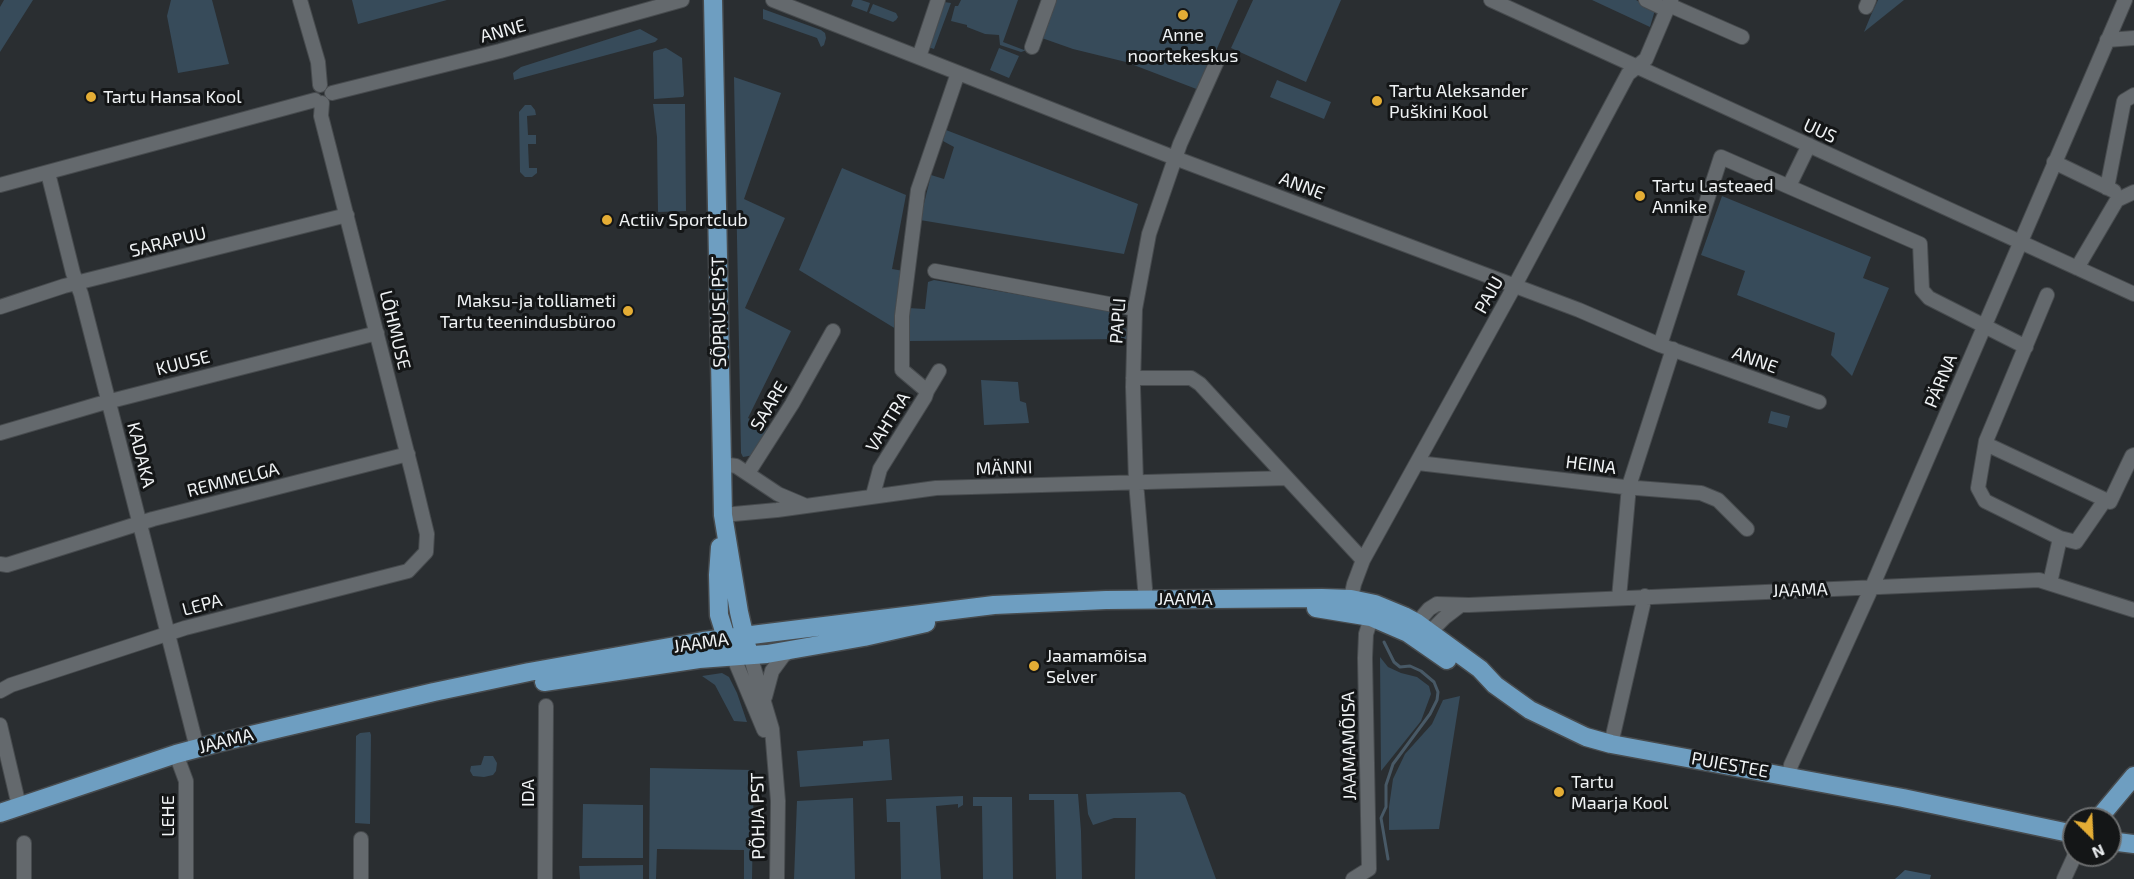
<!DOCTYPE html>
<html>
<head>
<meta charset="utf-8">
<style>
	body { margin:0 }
	#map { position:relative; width:2134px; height:879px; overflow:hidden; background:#2a2e31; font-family:"Exo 2",sans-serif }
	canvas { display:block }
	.north { position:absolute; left:2062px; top:807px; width:60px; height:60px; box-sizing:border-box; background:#141617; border:2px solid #6c6e6f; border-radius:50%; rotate:156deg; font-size:16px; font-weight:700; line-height:24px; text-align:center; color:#eff2f4 }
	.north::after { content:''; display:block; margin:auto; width:21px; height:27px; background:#e4ad35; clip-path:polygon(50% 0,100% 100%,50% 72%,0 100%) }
</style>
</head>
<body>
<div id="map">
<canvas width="2134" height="879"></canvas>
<div class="north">N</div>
</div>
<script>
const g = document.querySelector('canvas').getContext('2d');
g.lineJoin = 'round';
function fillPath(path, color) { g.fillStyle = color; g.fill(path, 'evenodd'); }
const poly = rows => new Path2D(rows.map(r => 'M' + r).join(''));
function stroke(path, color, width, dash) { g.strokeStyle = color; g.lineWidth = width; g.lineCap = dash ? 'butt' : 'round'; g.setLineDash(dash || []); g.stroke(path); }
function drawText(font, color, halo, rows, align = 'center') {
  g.font = font + ' "Exo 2",sans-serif'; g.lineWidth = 6; g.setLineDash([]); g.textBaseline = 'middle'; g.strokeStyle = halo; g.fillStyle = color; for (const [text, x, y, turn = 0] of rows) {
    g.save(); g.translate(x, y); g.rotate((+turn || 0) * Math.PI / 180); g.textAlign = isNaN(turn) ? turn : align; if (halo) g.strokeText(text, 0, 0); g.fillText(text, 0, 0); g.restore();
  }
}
fillPath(poly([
	[4,0,33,0,0,52,0,7],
	[171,0,212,0,229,64,178,73,167,16],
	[352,0,447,0,358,24],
	[853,0,861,0,870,3,867,12,851,6],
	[961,0,1018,0,1003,42,1024,50,1028,38,1027,50,1021,52,1000,45,999,35,985,34,967,27,967,25,951,21,955,6,958,6],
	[1053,0,1238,0,1199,90,1126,62,1073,49,1039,37],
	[1253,0,1341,0,1306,82,1231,48],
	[1592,0,1636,0,1655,10,1650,27],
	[1878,0,1904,0,1864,32,1871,15],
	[944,2,951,3,934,49,928,47],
	[873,4,896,13,898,17,896,20,893,22,869,13],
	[763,9,821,30,825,33,826,38,824,45,821,47,817,38,763,19],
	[640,29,658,39,655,42,514,80,513,73,521,67],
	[666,48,682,58,684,95,683,97,654,99,653,53,654,51],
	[999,48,1019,56,1009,78,990,70],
	[734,77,781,93,744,199,785,218,745,308,791,331,748,418,772,430,754,455,743,457,741,453],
	[1277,80,1331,102,1324,119,1270,97],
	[653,104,685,104,686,211,658,212,657,137],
	[525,105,531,105,535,110,536,115,527,116,528,135,536,135,536,144,528,144,529,168,537,168,537,173,532,177,525,177,520,172,519,112],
	[946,130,1138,204,1124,254,920,220,931,175,944,179,954,147,943,141],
	[842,168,906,195,892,269,904,271,896,329,799,270],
	[1722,196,1871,257,1863,278,1889,288,1852,376,1831,355,1835,333,1737,295,1745,271,1701,255],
	[934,280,1114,311,1112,327,1129,329,1128,339,907,341,908,308,925,309,928,282],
	[981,380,1018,382,1020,401,1026,403,1029,423,984,425],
	[1771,411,1790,416,1787,428,1768,423],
	[1380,657,1388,667,1401,673,1417,677,1429,686,1431,694,1421,721,1381,771],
	[722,673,729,677,737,693,747,722,734,721,715,685,702,676],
	[1460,696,1439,829,1389,830,1389,807,1393,779,1405,754,1432,724,1443,700],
	[370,732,371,735,370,824,355,823,356,736,360,733],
	[889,739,892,780,800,787,797,751,863,746,863,741],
	[484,756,493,756,497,763,496,771,493,775,484,777,473,776,470,771,471,766,481,765],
	[650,768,754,770,752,879,744,879,744,850,657,849,656,879,649,879],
	[1180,792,1185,795,1216,879,1135,879,1136,818,1114,818,1093,825,1088,814,1086,794],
	[1029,794,1078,794,1081,831,1082,879,1056,879,1054,800,1029,800],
	[963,796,963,805,958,808,958,804,936,806,941,879,901,879,900,822,887,822,886,799],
	[973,797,1012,797,1013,879,983,879,982,806,973,806],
	[853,798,855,879,794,879,797,801],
	[583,804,643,805,643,858,582,858],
	[643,865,643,879,580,879,579,866]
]), '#374b5a');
fillPath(poly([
	[1905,870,1931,875,1930,879,1895,879]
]), '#3c566a');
stroke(poly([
	[1384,642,1394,662,1400,667,1410,666,1421,671,1434,682,1438,692,1437,700,1430,714,1393,764,1386,785,1386,807,1381,818,1388,859]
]), '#485966', 3);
const minor = poly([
	[300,0,318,62,320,85],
	[773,0,1175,158,1579,310,1660,345,1819,402],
	[1491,0,2134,294],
	[1646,0,1667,10],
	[1669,5,1742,37],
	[1866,7,1869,0],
	[2107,40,2134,38],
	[1032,47,1049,0],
	[919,57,938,0],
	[332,93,500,51,682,0],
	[2054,162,2114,191],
	[48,173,73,273,81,294,111,411,197,748],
	[0,185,315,100],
	[1789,186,1809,145],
	[2107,188,2124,101,2134,95],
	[2077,268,2117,200,2134,192],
	[935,271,1135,309],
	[2047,295,1986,441,1978,488,1985,501,2060,538,2050,583],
	[0,307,64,286,347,215],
	[1660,345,1721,157,1920,244,1922,290,1929,298,2026,347],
	[1133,378,1191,378,1200,384,1287,478],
	[927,391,902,370,902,316,918,190,958,73],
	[0,433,99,404,377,333],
	[1986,444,2110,502,2132,456,2134,455],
	[1418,463,1624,487,1701,493,1718,500,1747,529],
	[722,464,736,466,778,494,804,505],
	[748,473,792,404,833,331],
	[873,495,880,469,925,397,927,391,939,371],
	[723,515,777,510,936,488,1287,478,1363,560],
	[2060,538,2076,542,2105,500],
	[0,564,7,565,153,519,408,454],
	[1619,598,1629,486,1673,349],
	[1146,600,1136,482,1133,387,1135,309,1149,234,1180,144,1218,59],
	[1349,607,1354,584,1363,560,1514,287,1628,74,1646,59,1671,0],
	[1411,630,1429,609,1437,604,1469,605,2039,580,2134,610],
	[1425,637,1444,618,1461,605],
	[750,655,772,729,778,801,777,879],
	[733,656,764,730],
	[0,691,11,685,185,628,408,571,426,552,427,534,412,472,321,116,322,103],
	[765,697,772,671,783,656,791,650],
	[0,725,19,806],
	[1611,744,1645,596],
	[176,754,186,781,186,879],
	[1789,776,1791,765,1872,587,2125,0],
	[24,843,24,879],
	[361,879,361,839],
	[545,879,546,706],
	[1353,879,1369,869,1365,658,1366,634,1374,609],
	[2064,879,2075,855]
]);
const major = poly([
	[713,0,723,515,739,612,747,647],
	[720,547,718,575,719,615,730,650],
	[1316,608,1371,617,1408,633,1447,660],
	[544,682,699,659,767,654,864,637,926,623],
	[0,813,176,754,217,743,434,692,529,672,703,641,994,605,1106,600,1322,598,1351,599,1375,604,1404,616,1417,623,1480,669,1495,685,1530,710,1586,737,1611,744,1903,798,2074,834],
	[2098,819,2134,776],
	[2110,841,2134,844]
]);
stroke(minor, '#474b4e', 16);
stroke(major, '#474b4e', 21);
stroke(minor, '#64696d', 14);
stroke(major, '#6e9ec1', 18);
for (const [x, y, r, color] of [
	[1183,15,6,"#e4ad35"],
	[91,97,6,"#e4ad35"],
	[1377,101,6,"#e4ad35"],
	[1640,196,6,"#e4ad35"],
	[607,220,6,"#e4ad35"],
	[628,311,6,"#e4ad35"],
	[1034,666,6,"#e4ad35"],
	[1559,792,6,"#e4ad35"]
]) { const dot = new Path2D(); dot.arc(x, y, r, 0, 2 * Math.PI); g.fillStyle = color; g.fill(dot); stroke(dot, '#141617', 2); }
drawText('18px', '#eff2f4', '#141617', [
	["ANNE",503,31,-15],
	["UUS",1820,131,25],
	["ANNE",1302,186,21],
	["SARAPUU",168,242,-14],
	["PAJU",1489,295,-61],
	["SÕPRUSE PST",719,312,-91],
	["PAPLI",1118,321,-86],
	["LÕHMUSE",395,330,76],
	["ANNE",1755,360,20],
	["KUUSE",183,363,-14],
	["PÄRNA",1941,381,-67],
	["SAARE",769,406,-59],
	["VAHTRA",888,422,-58],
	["KADAKA",141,455,76],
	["HEINA",1591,465,7],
	["MÄNNI",1004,468,-2],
	["REMMELGA",233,480,-14],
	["JAAMA",1800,590,-2],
	["JAAMA",1185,599],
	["LEPA",202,605,-15],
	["JAAMA",701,643,-8],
	["JAAMA",226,741,-14],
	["JAAMAMÕISA",1349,746,-91],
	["PUIESTEE",1730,765,10],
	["IDA",528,793,-90],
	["LEHE",168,816,-90],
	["PÕHJA PST",758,816,-91]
]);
drawText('18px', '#eff2f4', '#141617', [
	["Anne",1183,35,"center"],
	["noortekeskus",1183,56,"center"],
	["Tartu Aleksander",1389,91],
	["Puškini Kool",1389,112],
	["Tartu Hansa Kool",103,97],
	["Tartu Lasteaed",1652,186],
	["Annike",1652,207],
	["Actiiv Sportclub",619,220],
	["Maksu-ja tolliameti",616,301,"right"],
	["Tartu teenindusbüroo",616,322,"right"],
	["Jaamamõisa",1046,656],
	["Selver",1046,677],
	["Tartu",1571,782],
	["Maarja Kool",1571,803]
], 'left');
</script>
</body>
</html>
